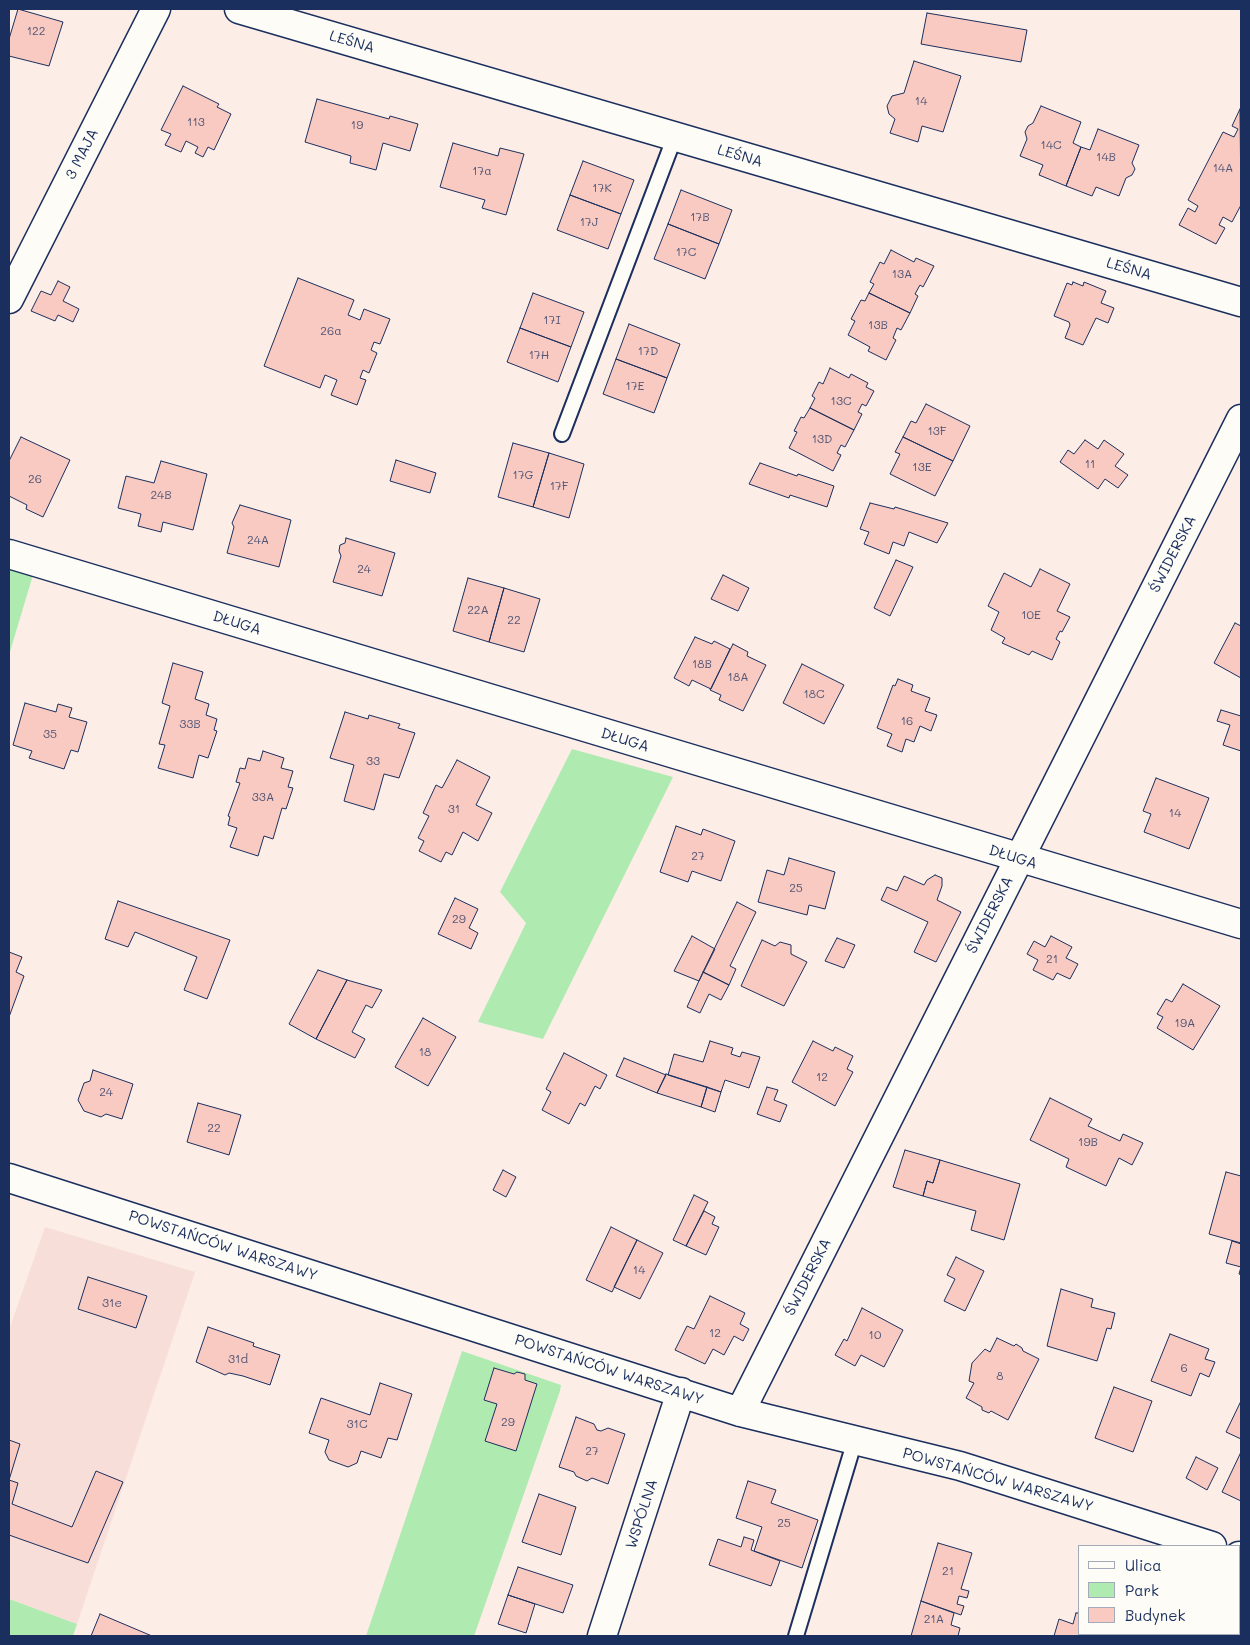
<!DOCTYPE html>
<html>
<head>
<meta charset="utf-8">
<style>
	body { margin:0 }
	#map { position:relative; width:1250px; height:1645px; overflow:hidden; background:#fcede7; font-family:Mali,sans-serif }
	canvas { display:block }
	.frame { position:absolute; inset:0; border:10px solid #1b2f5e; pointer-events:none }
	.legend { position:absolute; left:1078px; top:1545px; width:162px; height:90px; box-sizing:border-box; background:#fdfcf7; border:1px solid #a3aaba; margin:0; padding:6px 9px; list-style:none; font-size:15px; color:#1b2f5e }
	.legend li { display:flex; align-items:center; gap:10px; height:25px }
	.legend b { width:25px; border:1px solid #a3aaba }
</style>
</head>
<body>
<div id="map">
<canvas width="1250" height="1645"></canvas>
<div class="frame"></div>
<ul class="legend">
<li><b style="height:6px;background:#fdfcf7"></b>Ulica</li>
<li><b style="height:14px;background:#afebb0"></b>Park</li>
<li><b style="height:14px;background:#f9cac1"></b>Budynek</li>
</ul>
</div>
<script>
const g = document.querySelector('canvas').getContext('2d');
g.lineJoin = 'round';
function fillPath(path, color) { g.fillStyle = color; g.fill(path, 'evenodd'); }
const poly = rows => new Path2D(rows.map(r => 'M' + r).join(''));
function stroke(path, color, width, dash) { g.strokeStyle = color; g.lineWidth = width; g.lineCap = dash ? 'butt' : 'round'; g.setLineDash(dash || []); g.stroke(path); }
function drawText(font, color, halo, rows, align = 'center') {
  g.font = font + ' Mali,sans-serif'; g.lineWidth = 4; g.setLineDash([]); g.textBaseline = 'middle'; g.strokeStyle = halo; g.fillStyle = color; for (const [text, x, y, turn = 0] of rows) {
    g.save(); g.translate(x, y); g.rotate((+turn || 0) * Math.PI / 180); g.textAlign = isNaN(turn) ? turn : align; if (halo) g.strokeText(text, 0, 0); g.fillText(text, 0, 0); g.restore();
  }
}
fillPath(poly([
	[45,1227,195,1272,77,1624,9,1599,9,1330]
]), '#f7ded9');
fillPath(poly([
	[9,567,33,575,9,655],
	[572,749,673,777,543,1039,478,1022,526,923,500,892],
	[462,1351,561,1385,560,1391,474,1636,366,1636],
	[9,1599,77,1624,73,1636,9,1636]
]), '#afebb0');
const building = poly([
	[18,9,63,22,49,66,9,56,9,39,18,9],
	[927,13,1027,30,1021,62,921,44,927,13],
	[914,61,961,76,943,132,922,126,918,142,890,133,895,119,889,114,887,106,892,96,904,93,914,61],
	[183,86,219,104,217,107,231,114,214,150,208,147,203,157,195,153,198,147,186,141,181,152,165,145,171,134,161,130,183,86],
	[317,99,389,119,390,116,418,124,410,151,383,143,376,170,350,163,351,156,305,142,317,99],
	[1041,106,1081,122,1073,143,1081,147,1066,186,1039,175,1043,165,1020,156,1027,139,1025,132,1028,126,1033,123,1041,106],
	[1240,109,1241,205,1232,222,1223,217,1219,225,1225,228,1216,244,1179,225,1188,208,1195,212,1198,206,1188,200,1223,132,1234,137,1238,129,1232,126,1240,109],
	[1098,129,1139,145,1132,163,1135,169,1132,175,1126,178,1119,196,1096,187,1092,196,1066,186,1081,147,1090,150,1098,129],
	[453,143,498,156,500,148,524,154,506,215,482,208,485,200,440,187,453,143],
	[583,161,634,180,621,214,570,195,583,161],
	[681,190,732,210,719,244,668,224,681,190],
	[570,195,621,214,608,249,557,230,570,195],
	[668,224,719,244,705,279,654,259,668,224],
	[891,250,914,262,916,258,934,266,923,287,920,285,915,294,918,296,910,313,869,293,874,284,870,282,880,262,884,264,891,250],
	[298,278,354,300,348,315,360,320,364,309,390,319,380,344,374,342,371,350,377,353,369,373,363,370,360,378,366,380,357,405,331,395,337,380,325,375,320,388,264,366,298,278],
	[58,281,70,287,63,301,79,309,73,322,58,315,55,321,31,311,41,291,51,295,58,281],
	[1073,282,1083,286,1084,282,1106,291,1101,303,1114,308,1108,323,1096,318,1083,345,1065,338,1070,325,1069,322,1054,316,1067,283,1072,285,1073,282],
	[533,293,584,312,571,347,520,328,533,293],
	[869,293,910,313,901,330,897,328,893,338,896,340,886,360,868,351,870,347,848,335,855,321,851,319,861,300,865,301,869,293],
	[629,324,680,344,667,378,616,359,629,324],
	[520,328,571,347,558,382,507,362,520,328],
	[616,359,667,378,654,413,603,394,616,359],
	[830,368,849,378,851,374,868,383,866,387,874,391,866,406,862,404,858,412,862,414,854,430,810,408,815,398,812,396,819,382,823,384,830,368],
	[926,404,970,426,953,461,903,437,911,421,916,423,926,404],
	[810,408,854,430,845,447,841,445,837,453,841,455,833,471,789,448,797,432,794,431,801,417,804,418,810,408],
	[21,437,70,460,43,517,26,509,27,505,9,496,9,461,21,437],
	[903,437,953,461,935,496,890,474,900,454,895,452,903,437],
	[1085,440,1098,449,1104,440,1124,454,1115,466,1128,475,1118,488,1105,479,1098,489,1060,462,1068,450,1074,454,1085,440],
	[513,443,549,453,533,507,498,497,513,443],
	[549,453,584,464,569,518,533,507,549,453],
	[396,460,436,473,430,493,390,481,396,460],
	[161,461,207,474,193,530,163,522,161,532,138,526,141,514,118,508,126,476,154,483,161,461],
	[760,463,797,476,798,474,834,486,827,507,790,495,789,498,749,484,760,463],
	[870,503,894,509,895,507,948,523,937,543,909,532,904,546,893,542,889,554,864,544,869,532,860,529,870,503],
	[240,505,291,520,279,567,227,553,234,527,232,523,240,505],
	[346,538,395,553,382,596,333,582,341,556,339,551,340,545,345,543,346,538],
	[896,560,913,567,890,616,874,608,896,560],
	[1040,569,1070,584,1057,611,1070,617,1062,632,1060,631,1056,639,1060,642,1052,660,1032,651,1029,655,1002,643,1005,638,991,630,999,612,988,606,1004,573,1031,587,1040,569],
	[723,575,749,588,738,611,711,599,723,575],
	[468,578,504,588,489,642,453,631,468,578],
	[504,588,540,599,524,652,489,642,504,588],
	[1235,623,1241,626,1241,678,1214,663,1235,623],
	[695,637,712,644,714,641,730,649,711,689,692,680,689,686,674,678,695,637],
	[733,644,748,652,747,656,766,665,743,711,719,700,721,695,710,690,733,644],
	[173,663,203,672,195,699,209,704,206,715,217,719,214,730,217,731,208,758,199,755,193,778,158,768,165,745,159,744,170,706,162,703,173,663],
	[802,664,844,685,824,724,783,703,802,664],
	[898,679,913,685,911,691,930,698,925,711,937,715,931,731,920,726,914,742,906,739,902,752,887,746,892,734,877,728,893,685,895,686,898,679],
	[25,703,56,712,58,704,72,708,69,717,87,722,78,752,71,750,64,769,29,758,32,751,13,745,25,703],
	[1221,710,1241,716,1241,751,1223,745,1230,725,1217,721,1221,710],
	[345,712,368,719,369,715,400,724,398,728,415,733,399,778,384,774,374,810,344,801,354,765,330,758,345,712],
	[263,751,284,758,281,768,293,771,288,787,293,788,286,809,282,808,273,839,264,836,258,856,230,847,237,828,228,825,230,817,228,816,240,783,236,782,240,768,245,769,248,758,260,761,263,751],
	[457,760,490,777,476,805,492,813,478,841,463,832,452,855,446,852,441,862,419,851,424,841,418,838,429,816,423,813,436,785,442,788,457,760],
	[1156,778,1209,798,1189,849,1144,832,1151,814,1143,811,1156,778],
	[676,826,701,835,703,829,735,841,721,881,692,871,688,882,660,872,676,826],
	[789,858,835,872,825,909,809,905,807,915,758,902,767,870,784,875,789,858],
	[935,875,942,878,942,886,937,900,961,912,936,962,914,952,928,922,881,900,887,887,897,891,904,876,924,885,927,880,935,875],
	[455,898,478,909,469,928,478,933,471,949,438,934,455,898],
	[118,901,230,940,207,999,184,990,197,957,135,932,128,947,105,939,118,901],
	[737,902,756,912,730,966,736,969,729,985,703,972,737,902],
	[692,936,715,949,699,981,674,971,692,936],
	[1051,936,1072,947,1066,958,1078,964,1070,979,1057,973,1053,980,1033,970,1038,960,1027,954,1034,941,1045,947,1051,936],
	[837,938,855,945,844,968,825,961,837,938],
	[762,940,775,946,780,942,791,945,791,954,807,962,784,1006,741,986,762,940],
	[9,952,22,957,16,972,24,976,9,1017,9,952],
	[318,970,347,980,316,1039,289,1024,318,970],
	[703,972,729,985,721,1000,709,994,700,1013,687,1007,703,972],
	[347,980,382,990,372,1008,366,1005,352,1032,365,1039,355,1058,316,1039,347,980],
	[1183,984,1220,1006,1193,1050,1157,1028,1163,1017,1157,1014,1166,999,1172,1002,1183,984],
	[423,1018,456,1037,428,1086,395,1067,423,1018],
	[710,1041,733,1048,731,1054,740,1057,742,1052,760,1057,749,1088,725,1080,721,1092,668,1075,674,1054,703,1062,710,1041],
	[813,1041,833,1051,835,1047,853,1056,847,1069,853,1072,835,1106,792,1082,813,1041],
	[564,1053,607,1075,600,1089,595,1086,585,1106,580,1103,569,1124,542,1110,551,1092,546,1089,564,1053],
	[624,1058,666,1075,657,1093,616,1076,624,1058],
	[93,1070,133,1084,122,1119,106,1114,101,1117,84,1111,78,1100,84,1083,90,1081,93,1070],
	[666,1074,707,1087,701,1107,657,1093,666,1074],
	[707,1087,721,1092,715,1112,701,1107,707,1087],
	[767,1087,778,1090,774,1100,787,1105,780,1122,757,1114,767,1087],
	[1050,1098,1092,1119,1088,1126,1120,1141,1123,1134,1143,1143,1132,1165,1119,1158,1106,1186,1066,1167,1069,1159,1030,1140,1050,1098],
	[198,1103,241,1115,229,1155,187,1142,198,1103],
	[905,1150,940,1160,933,1183,927,1181,923,1196,893,1187,905,1150],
	[940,1160,1020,1184,1004,1240,971,1230,976,1211,923,1196,927,1181,933,1183,940,1160],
	[503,1170,516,1177,506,1197,493,1190,503,1170],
	[1226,1172,1241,1176,1241,1243,1209,1234,1226,1172],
	[694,1195,708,1202,686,1246,673,1240,694,1195],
	[704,1211,715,1217,712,1224,719,1227,706,1255,686,1246,704,1211],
	[611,1227,637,1240,612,1292,586,1280,611,1227],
	[637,1240,663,1253,640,1299,614,1287,637,1240],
	[1232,1241,1241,1244,1241,1275,1239,1274,1241,1267,1226,1263,1232,1241],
	[956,1257,984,1271,965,1311,944,1301,955,1279,947,1275,956,1257],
	[88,1277,147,1296,136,1328,78,1309,88,1277],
	[1061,1289,1093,1299,1091,1307,1115,1313,1111,1329,1107,1328,1097,1361,1047,1346,1061,1289],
	[710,1296,745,1313,740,1324,749,1329,743,1341,734,1336,724,1355,713,1349,705,1364,675,1350,687,1326,694,1329,710,1296],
	[862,1308,903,1330,884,1367,861,1355,855,1366,835,1355,844,1339,847,1341,862,1308],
	[208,1327,254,1343,253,1346,280,1355,270,1385,243,1376,229,1373,225,1375,196,1362,208,1327],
	[1170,1334,1209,1349,1205,1359,1215,1362,1209,1377,1200,1373,1191,1396,1151,1381,1170,1334],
	[997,1338,1014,1346,1016,1344,1022,1348,1023,1351,1039,1359,1008,1420,991,1411,989,1413,982,1410,982,1407,966,1398,974,1383,969,1381,972,1363,985,1349,990,1352,997,1338],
	[494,1368,514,1374,517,1372,525,1374,525,1380,537,1384,516,1451,485,1441,497,1404,484,1400,494,1368],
	[380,1383,412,1394,397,1440,388,1438,381,1458,361,1451,357,1463,348,1467,329,1460,325,1452,329,1440,309,1433,321,1398,370,1415,380,1383],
	[1114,1387,1152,1401,1133,1452,1095,1438,1114,1387],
	[1241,1401,1241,1439,1226,1432,1241,1401],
	[576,1417,594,1424,597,1430,601,1431,608,1428,625,1434,608,1484,592,1478,587,1481,576,1476,574,1472,559,1467,576,1417],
	[9,1440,20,1444,9,1480,18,1483,12,1504,72,1527,96,1471,123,1482,88,1563,9,1535,9,1440],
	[1241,1452,1241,1501,1222,1492,1241,1452],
	[1196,1457,1218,1468,1207,1490,1186,1478,1196,1457],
	[748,1481,776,1490,771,1503,818,1520,802,1568,754,1551,762,1527,736,1518,748,1481],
	[539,1494,576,1507,561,1555,522,1542,539,1494],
	[744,1537,754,1540,751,1550,780,1561,771,1586,709,1565,718,1539,741,1547,744,1537],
	[938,1543,972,1553,961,1589,969,1591,967,1598,959,1596,957,1604,964,1606,961,1615,921,1601,938,1543],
	[518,1567,573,1585,563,1613,508,1595,518,1567],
	[508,1595,535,1604,526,1633,498,1624,508,1595],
	[921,1601,954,1613,951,1625,960,1628,958,1636,911,1636,921,1601],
	[1076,1613,1079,1613,1079,1634,1109,1634,1109,1636,1054,1636,1059,1619,1073,1624,1076,1613],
	[100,1614,152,1636,91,1636,100,1614]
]);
fillPath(building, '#f9cac1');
stroke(building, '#1b2f5e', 1);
const service = poly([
	[562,434,675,136],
	[796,1636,855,1440]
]);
const minor = poly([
	[239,9,1241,302],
	[9,554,1241,924],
	[9,1178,740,1412,960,1466,1212,1546],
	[740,1412,1241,419],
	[1239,1556,1241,1557],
	[602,1636,681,1392],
	[1180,1636,1180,1634]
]);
const tertiary = poly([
	[9,299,156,9]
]);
stroke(service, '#1b2f5e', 18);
stroke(minor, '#1b2f5e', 31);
stroke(tertiary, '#1b2f5e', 31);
stroke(service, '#fdfcf7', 14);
stroke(minor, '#fdfcf7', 28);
stroke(tertiary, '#fdfcf7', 28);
drawText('12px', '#525677', null, [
	["122",36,31],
	["14",921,101],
	["113",196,122],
	["19",357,125],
	["14C",1051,145],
	["14B",1106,157],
	["14A",1223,168],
	["17a",482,171],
	["17K",602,188],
	["17B",700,217],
	["17J",589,222],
	["17C",686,252],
	["13A",902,274],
	["17I",552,320],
	["13B",878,325],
	["26a",331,331],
	["17D",648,351],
	["17H",539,355],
	["17E",635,386],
	["13C",841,401],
	["13F",937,431],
	["13D",822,439],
	["11",1090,464],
	["13E",922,467],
	["17G",523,475],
	["26",35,479],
	["17F",559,486],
	["24B",161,495],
	["24A",258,540],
	["24",364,569],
	["22A",478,610],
	["10E",1031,615],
	["22",514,620],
	["18B",702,664],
	["18A",738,677],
	["18C",814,694],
	["16",907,721],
	["33B",190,724],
	["35",50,734],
	["33",373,761],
	["33A",263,797],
	["31",454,809],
	["14",1175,813],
	["27",698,856],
	["25",796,888],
	["29",459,919],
	["21",1052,959],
	["19A",1185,1023],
	["18",425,1052],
	["12",822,1077],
	["24",106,1092],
	["22",214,1128],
	["19B",1088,1142],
	["14",639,1270],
	["31e",112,1303],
	["12",715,1333],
	["10",875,1335],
	["31d",238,1359],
	["6",1184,1368],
	["8",1000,1376],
	["29",508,1422],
	["31C",357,1424],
	["27",592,1451],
	["25",784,1523],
	["21",948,1571],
	["21A",934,1619]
]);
drawText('15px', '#1b2f5e', '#fdfcf7', [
	["LEŚNA",352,42,16],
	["3 MAJA",82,154,-63],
	["LEŚNA",740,156,16],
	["LEŚNA",1129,269,16],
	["ŚWIDERSKA",1173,554,-63],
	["DŁUGA",237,623,17],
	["DŁUGA",625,740,17],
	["DŁUGA",1013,857,17],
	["ŚWIDERSKA",990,915,-63],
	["POWSTAŃCÓW WARSZAWY",223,1246,18],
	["ŚWIDERSKA",808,1277,-63],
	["POWSTAŃCÓW WARSZAWY",609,1370,18],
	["POWSTAŃCÓW WARSZAWY",998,1480,16],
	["WSPÓLNA",642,1514,-72]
]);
</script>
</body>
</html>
